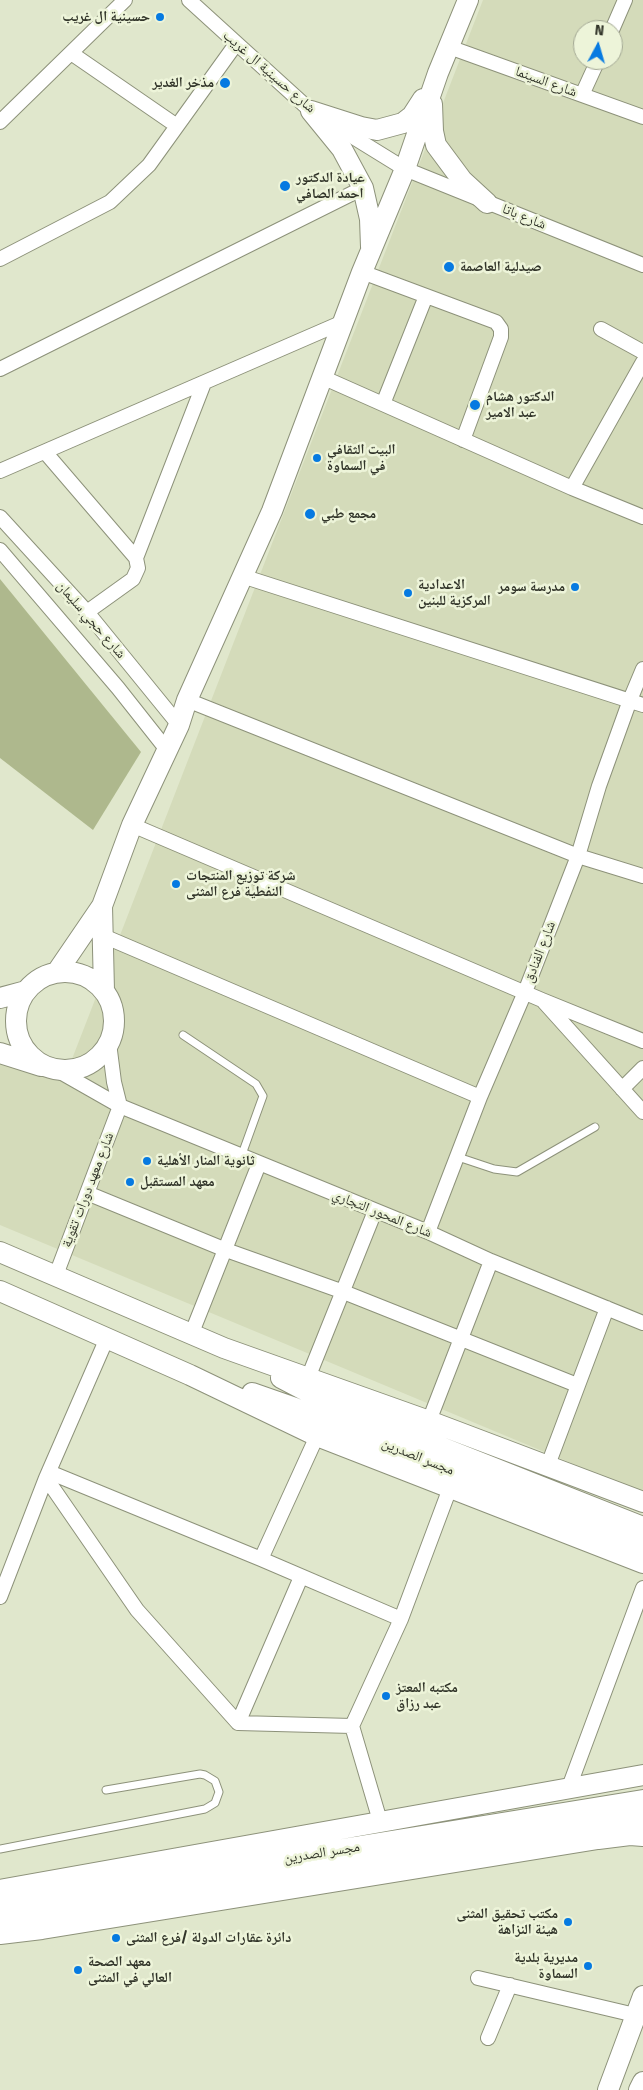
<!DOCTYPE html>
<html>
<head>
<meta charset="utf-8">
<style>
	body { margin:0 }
	#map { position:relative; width:643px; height:2090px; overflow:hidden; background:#e0e7cc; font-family:"Fira Sans",sans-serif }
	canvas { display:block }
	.north { position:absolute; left:573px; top:20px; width:50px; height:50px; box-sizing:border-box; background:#edf4d9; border:1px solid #a2a793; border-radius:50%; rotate:6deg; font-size:14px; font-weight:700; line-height:20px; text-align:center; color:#313429 }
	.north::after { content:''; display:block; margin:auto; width:18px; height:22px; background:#067ae1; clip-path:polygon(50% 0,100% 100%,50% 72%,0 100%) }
</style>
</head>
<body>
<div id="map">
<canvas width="643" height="2090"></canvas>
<div class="north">N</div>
</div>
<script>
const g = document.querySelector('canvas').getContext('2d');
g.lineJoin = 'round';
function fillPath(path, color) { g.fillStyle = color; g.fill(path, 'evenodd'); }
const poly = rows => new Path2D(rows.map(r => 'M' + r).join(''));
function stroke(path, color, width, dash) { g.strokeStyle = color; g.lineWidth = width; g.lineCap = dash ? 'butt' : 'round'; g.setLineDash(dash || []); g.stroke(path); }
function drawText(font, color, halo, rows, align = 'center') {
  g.font = font + ' "Fira Sans","Noto Naskh Arabic",sans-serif'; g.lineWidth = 5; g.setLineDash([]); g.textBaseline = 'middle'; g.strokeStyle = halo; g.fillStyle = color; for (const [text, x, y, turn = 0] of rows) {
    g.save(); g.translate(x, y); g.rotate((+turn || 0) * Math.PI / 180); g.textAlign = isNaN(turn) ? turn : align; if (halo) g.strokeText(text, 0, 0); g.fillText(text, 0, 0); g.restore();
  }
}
fillPath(poly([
	[483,0,643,0,643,1493,0,1225,0,1047,65,1077],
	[583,30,613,30,613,60,583,60]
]), '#d4dbba');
fillPath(poly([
	[0,579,141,752,93,830,0,758]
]), '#aeb88d');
const lane = poly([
	[183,1035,256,1084,263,1096,241,1157],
	[458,1157,494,1169,517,1172,595,1127],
	[0,1849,205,1809,215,1803,219,1792,215,1781,205,1775,200,1774,106,1790]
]);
const street = poly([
	[189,0,311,111,405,169,643,265],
	[612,30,625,0],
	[449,47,643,117],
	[71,53,177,126],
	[582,95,598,60],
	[0,122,125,0],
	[0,259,110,202,149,165,236,44],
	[362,272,496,322,501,329,501,337,463,440],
	[601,329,643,352],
	[0,369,363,188],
	[322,377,572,488,643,517],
	[383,404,426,296],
	[45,452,136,558,138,568,133,579,87,612],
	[0,471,343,322],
	[572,488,643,362],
	[0,517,87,612,179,725],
	[0,550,118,688,167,750],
	[136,558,204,383],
	[242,576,643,705],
	[187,700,578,856,643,876],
	[132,825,542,1000,643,1041],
	[101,935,480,1097],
	[544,1002,643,1112],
	[109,1043,114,1082,120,1106],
	[55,1069,120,1106,428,1232,491,1261,643,1323],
	[622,1089,643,1068],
	[87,1193,226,1250,341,1291,577,1385],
	[428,1232,480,1097,525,992,578,856,599,786,630,700,643,669],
	[56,1275,120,1106],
	[191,1335,259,1164],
	[308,1378,375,1211],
	[429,1421,491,1261],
	[548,1465,607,1308],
	[49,1472,261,1559,401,1619],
	[46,1478,137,1610,238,1723,352,1726],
	[261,1559,317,1436],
	[0,1597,46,1478,107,1338],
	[238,1723,301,1577],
	[568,1790,643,1588],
	[380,1821,352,1726,401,1619,450,1488],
	[478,1978,635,2015],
	[488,2038,510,1985]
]);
const secondary = poly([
	[432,104,433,131,436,145,462,180,487,203],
	[311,111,342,149,363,188,370,219,371,247],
	[311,111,361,127,377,130,403,123,412,116,423,99],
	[102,906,104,991],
	[57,972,102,906,132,825,179,725,187,700,272,511,362,272,405,169,438,73,468,0],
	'16 1021a49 49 0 1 1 98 0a49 49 0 1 1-98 0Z',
	[0,998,26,991],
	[0,1053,41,1066],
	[0,1252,224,1348,429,1421,643,1502],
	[0,1291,190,1375,317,1436,643,1563],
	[281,1378,325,1401,643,1527],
	[252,1393,295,1408,643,1546],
	[0,1890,643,1775],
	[0,1905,643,1800],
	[0,1921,643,1816],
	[0,1934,42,1929,598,1839,630,1835,643,1836],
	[608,2090,643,1996],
	[639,2090,643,2082]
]);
stroke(lane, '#8d927a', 9);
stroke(street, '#8d927a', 16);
stroke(secondary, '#8d927a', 22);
stroke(lane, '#fff', 7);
stroke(street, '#fff', 14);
stroke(secondary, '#fff', 20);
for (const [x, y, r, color] of [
	[160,17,5,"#067ae1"],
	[225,83,6,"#067ae1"],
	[285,186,6,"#067ae1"],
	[449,267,6,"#067ae1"],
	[475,405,6,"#067ae1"],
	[317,458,5,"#067ae1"],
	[310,514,6,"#067ae1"],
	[575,587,5,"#067ae1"],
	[408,593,5,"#067ae1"],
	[176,884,5,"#067ae1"],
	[147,1161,5,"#067ae1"],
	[130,1182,5,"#067ae1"],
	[386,1696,5,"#067ae1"],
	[568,1922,5,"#067ae1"],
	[116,1938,5,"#067ae1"],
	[588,1966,5,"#067ae1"],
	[78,1970,5,"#067ae1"]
]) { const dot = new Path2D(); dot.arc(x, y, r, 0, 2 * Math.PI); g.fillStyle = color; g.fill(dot); stroke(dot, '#edf4d9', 2); }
drawText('bold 14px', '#313429', '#edf4d9', [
	["حسينية ال غريب",150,17,"right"],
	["مذخر الغدير",214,83,"right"],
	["عيادة الدكتور",296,178],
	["احمد الصافي",296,194],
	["صيدلية العاصمة",460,267],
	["الدكتور هشام",486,397],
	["عبد الامير",486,413],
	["البيت الثقافي",327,450],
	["في السماوة",327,466],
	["مجمع طبي",321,514],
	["الاعدادية",418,585],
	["المركزية للبنين",418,601],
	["مدرسة سومر",565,587,"right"],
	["شركة توزيع المنتجات",186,876],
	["النفطية فرع المثنى",186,892],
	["ثانوية المنار الأهلية",157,1161],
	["معهد المستقبل",140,1182],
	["مكتبه المعتز",396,1688],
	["عبد رزاق",396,1704],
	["مكتب تحقيق المثنى",558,1914,"right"],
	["هيئة النزاهة",558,1930,"right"],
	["دائرة عقارات الدولة /فرع المثنى",126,1938],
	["مديرية بلدية",578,1958,"right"],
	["السماوة",578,1974,"right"],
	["معهد الصحة",88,1962],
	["العالي في المثنى",88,1978]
], 'left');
drawText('14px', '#313429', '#edf4d9', [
	["شارع حسينية ال غريب",269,72,41],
	["شارع السينما",546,82,20],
	["شارع باتا",524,217,22],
	["شارع حجي سليمان",91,620,49],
	["شارع الفنادق",540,952,-69],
	["شارع معهد دورات تقوية",88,1190,-69],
	["شارع المحور التجاري",382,1214,22],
	["مجسر الصدرين",418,1457,22],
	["مجسر الصدرين",322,1853,-9]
]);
</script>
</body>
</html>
